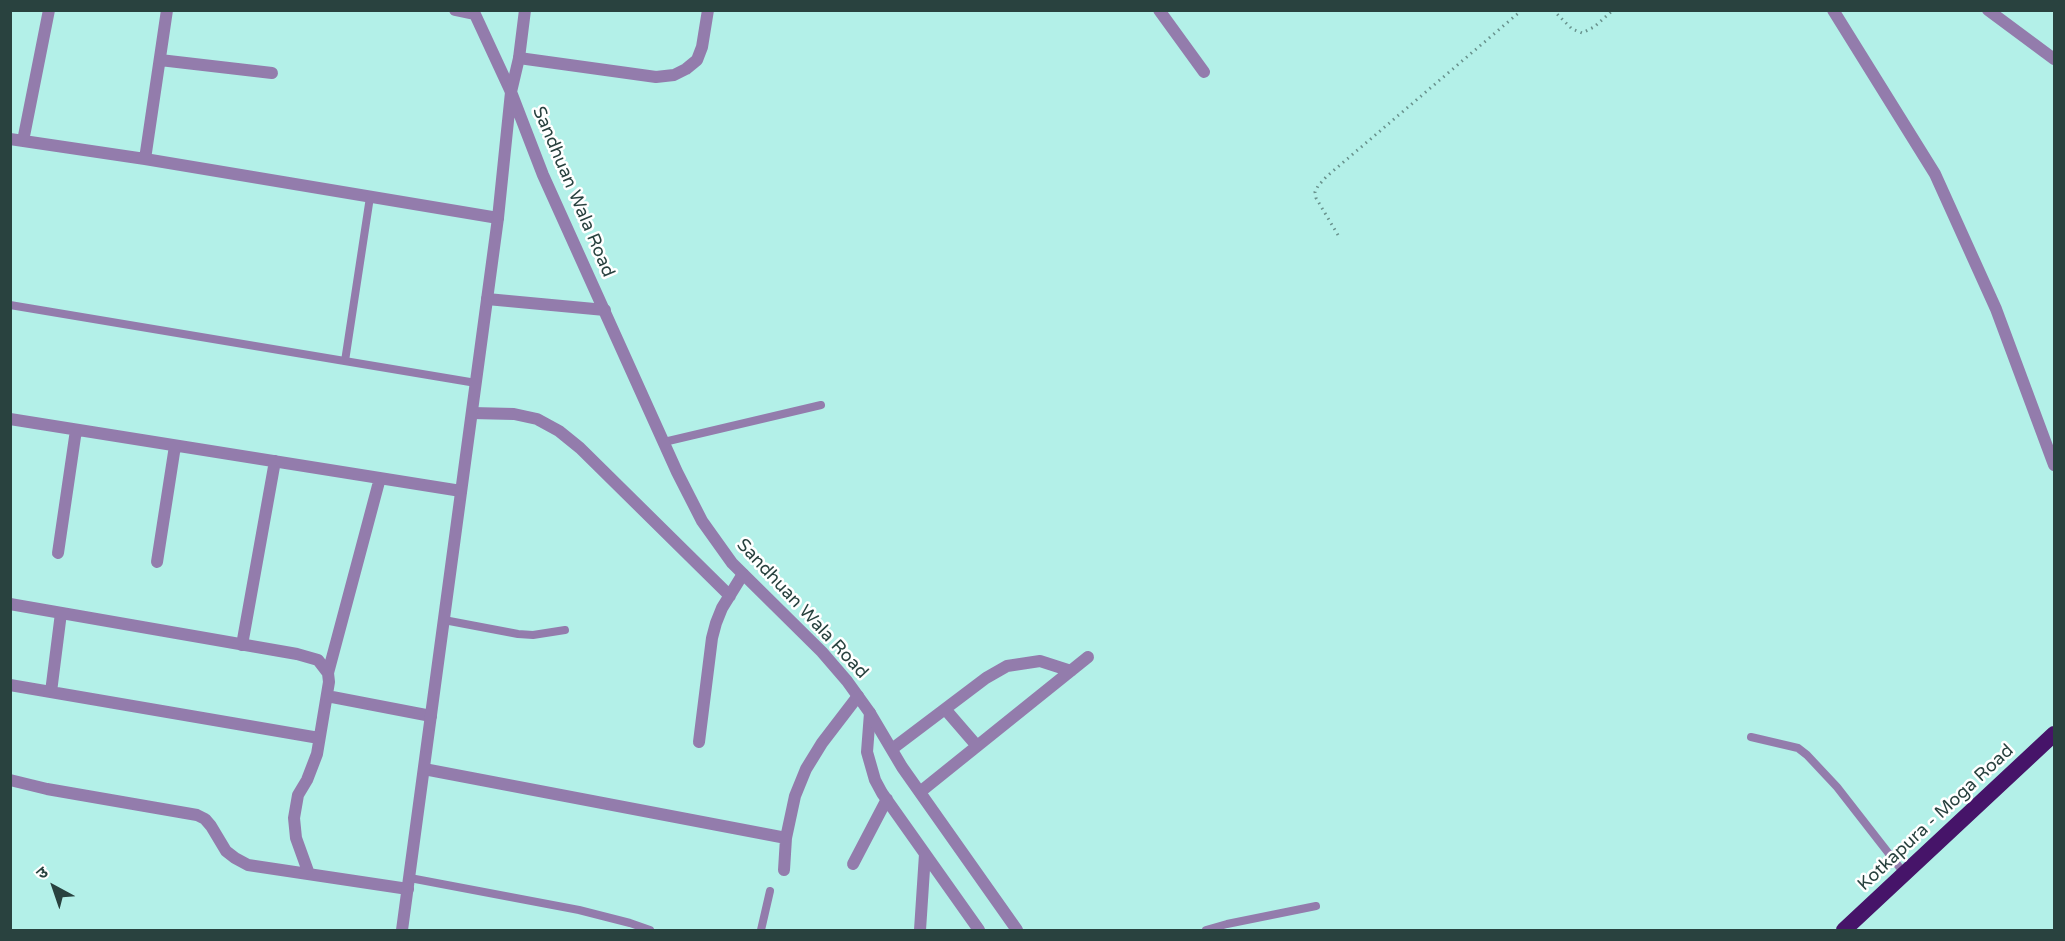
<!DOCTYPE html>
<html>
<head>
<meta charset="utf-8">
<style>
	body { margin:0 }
	#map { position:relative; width:2065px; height:941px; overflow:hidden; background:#b3f0e8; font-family:"Varela Round","Noto Sans Devanagari",sans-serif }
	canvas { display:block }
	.frame { position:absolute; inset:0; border:12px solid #29423f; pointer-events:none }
	.north { position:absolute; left:24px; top:857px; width:60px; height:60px; -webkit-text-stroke:4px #fff; paint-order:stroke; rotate:320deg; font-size:16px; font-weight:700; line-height:24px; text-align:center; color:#29423f }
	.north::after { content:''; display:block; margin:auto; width:21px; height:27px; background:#29423f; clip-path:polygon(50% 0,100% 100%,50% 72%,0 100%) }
</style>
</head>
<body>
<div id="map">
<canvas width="2065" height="941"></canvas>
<div class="frame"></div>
<div class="north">उ</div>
</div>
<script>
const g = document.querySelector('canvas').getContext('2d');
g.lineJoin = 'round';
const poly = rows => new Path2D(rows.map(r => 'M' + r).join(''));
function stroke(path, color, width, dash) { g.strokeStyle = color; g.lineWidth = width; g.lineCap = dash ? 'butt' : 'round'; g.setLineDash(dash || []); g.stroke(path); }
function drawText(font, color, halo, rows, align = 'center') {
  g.font = font + ' "Varela Round",sans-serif'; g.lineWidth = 5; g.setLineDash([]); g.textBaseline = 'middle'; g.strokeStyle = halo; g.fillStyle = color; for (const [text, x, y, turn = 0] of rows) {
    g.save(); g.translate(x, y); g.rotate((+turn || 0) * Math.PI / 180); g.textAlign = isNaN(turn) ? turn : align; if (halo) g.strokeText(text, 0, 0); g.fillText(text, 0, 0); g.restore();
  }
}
stroke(poly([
	[1553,10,1572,29,1582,33,1594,27,1613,10],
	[1338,235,1316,198,1315,192,1318,186,1326,177,1522,10]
]), '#68918c', 3, [1.5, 4.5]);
stroke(poly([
	[10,305,476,383],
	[345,361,370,197],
	[664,442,821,405],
	[444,620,518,634,533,635,565,630],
	[1751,737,1798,748,1807,755,1837,787,1904,873],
	[410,878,579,910,630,923,650,930],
	[761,930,770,891],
	[1206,930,1227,924,1316,906]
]), '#937cac', 8);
stroke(poly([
	[455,10,474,14],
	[473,10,511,92],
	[1159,10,1204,72],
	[1833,10,1935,174,1996,309,2054,465],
	[519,58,656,77,674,75,686,69,697,60,702,47,708,10],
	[160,60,272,73],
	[10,139,145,159,498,218],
	[23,141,49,10],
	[145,159,167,10],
	[487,299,605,310],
	[472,413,514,414,537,419,559,431,580,448,730,596],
	[10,419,461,491],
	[58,553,76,430],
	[157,562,175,446],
	[10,604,297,654,318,660,328,673,329,682,317,754,307,780,298,795,294,818,296,838,309,874],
	[242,645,275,461],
	[328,673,380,478],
	[10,685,319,738],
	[51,692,61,613],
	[327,696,431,716],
	[945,709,977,746],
	[870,713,867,752,875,780,882,793,979,930],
	[699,742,712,638,716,623,722,608,743,574],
	[892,749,986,678,1007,666,1040,661,1071,671],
	[424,769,786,838],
	[10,780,47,789,197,815,205,819,211,826,226,851,235,858,248,865,408,889],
	[920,792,1088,657],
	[853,864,887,799],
	[784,870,786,838,795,796,806,769,822,743,858,696],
	[920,930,925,854]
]), '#937cac', 12);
stroke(poly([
	[1988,10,2054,59],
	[511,92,543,175,677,472,702,521,732,563,822,652,847,681,870,713,902,767,1017,930],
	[402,930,498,218,511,92,519,58,525,10]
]), '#937cac', 12);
stroke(poly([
	[1844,930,2054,734]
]), '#461469', 16);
drawText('18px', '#29423f', '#fff', [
	["Sandhuan Wala Road",573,192,67],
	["Sandhuan Wala Road",802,609,47],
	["Kotkapura - Moga Road",1936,818,-43]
]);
</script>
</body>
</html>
